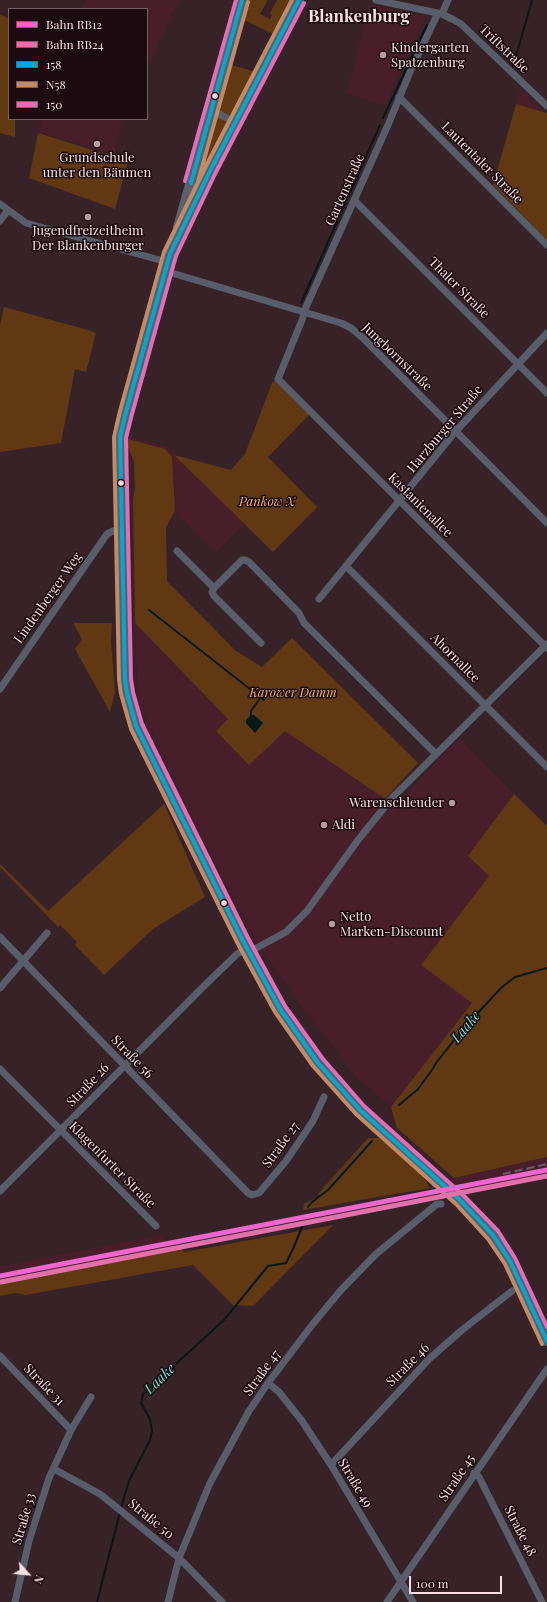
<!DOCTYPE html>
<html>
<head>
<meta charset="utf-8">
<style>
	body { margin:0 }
	#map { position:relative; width:547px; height:1602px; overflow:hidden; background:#372228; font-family:"Playfair Display",serif }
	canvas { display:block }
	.legend { position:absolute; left:8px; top:8px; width:140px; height:112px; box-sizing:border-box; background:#1b0a0f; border:1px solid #745f64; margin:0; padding:5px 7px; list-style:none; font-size:12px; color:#fadee4 }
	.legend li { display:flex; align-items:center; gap:8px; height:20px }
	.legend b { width:20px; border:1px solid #745f64 }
	.north { position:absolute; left:8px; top:1554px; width:40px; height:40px; -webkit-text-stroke:3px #1b0a0f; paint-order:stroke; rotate:117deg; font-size:11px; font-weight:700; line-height:16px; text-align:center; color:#fadee4 }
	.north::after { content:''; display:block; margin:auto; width:14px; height:18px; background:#fadee4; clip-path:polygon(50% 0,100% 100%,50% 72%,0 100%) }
	.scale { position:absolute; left:409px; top:1576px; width:93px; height:18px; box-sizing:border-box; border:2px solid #fadee4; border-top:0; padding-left:5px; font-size:12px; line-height:14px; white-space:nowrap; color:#fadee4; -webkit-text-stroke:3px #1b0a0f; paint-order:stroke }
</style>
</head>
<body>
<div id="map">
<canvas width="547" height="1602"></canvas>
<ul class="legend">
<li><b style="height:5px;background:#ed67cc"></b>Bahn RB12</li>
<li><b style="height:5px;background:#e271a9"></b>Bahn RB24</li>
<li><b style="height:5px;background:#00a9ce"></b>158</li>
<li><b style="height:5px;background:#c18c65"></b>N58</li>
<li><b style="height:5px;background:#e26db8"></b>150</li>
</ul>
<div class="north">N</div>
<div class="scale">100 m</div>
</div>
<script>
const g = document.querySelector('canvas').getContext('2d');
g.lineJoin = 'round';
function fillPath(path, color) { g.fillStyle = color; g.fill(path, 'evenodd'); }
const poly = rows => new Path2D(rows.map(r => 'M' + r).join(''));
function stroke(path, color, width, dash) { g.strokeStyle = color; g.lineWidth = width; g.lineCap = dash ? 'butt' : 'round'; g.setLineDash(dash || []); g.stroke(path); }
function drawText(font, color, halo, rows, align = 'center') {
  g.font = font + ' "Playfair Display",serif'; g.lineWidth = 3; g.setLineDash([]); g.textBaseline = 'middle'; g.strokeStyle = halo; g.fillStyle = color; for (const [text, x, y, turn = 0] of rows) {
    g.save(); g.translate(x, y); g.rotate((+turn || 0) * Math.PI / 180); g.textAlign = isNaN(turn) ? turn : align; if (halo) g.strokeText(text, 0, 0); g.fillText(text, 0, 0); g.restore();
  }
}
fillPath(poly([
	[86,0,179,0,147,65,147,9,82,9],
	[369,4,426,17,385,106,347,93],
	[520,89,546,113,516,104],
	[41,119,123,119,114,155,40,132],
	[128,436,167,447,244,524,215,553,176,513,172,457,128,439],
	[135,623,228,719,217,730,285,731,384,799,398,803,459,738,514,794,468,856,489,876,421,965,473,1003,391,1107,361,1081,359,1081,347,1067,345,1062,300,1004,258,945,199,830,144,715,139,700,137,681],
	[547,1157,547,1179,491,1190,459,1193,445,1180],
	[162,1235,174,1247,0,1281,0,1266]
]), '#491e2b');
fillPath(poly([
	[249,0,268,0,260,14,270,19,272,15,270,13,277,0,294,0,277,36,240,18],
	[0,14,9,19,9,119,15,119,15,137,0,133],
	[227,64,257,72,236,112,229,115,219,110,216,107],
	[516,104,547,113,547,240,493,185],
	[216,116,227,122,229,126,186,217,214,117],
	[38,133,128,161,115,209,29,178],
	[4,307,88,330,96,333,86,372,75,369,61,443,0,452,0,325],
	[275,380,309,415,268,457,317,507,273,552,174,455,231,470,245,454,272,383],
	[128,439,165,449,172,457,175,511,166,527,167,581,236,651,262,667,292,638,418,763,385,799,285,731,249,765,216,731,228,719,135,623,133,498,135,489,134,462,128,448],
	[130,531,131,581,129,581,128,532],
	[73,623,112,623,111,641,115,692,110,712,75,649,82,639],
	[514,794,547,826,547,1157,454,1178,397,1128,391,1107,472,1003,421,965,489,876,468,856],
	[164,804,205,897,153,929,104,975,75,945,77,942,60,925,58,927,0,867,0,864,48,911],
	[368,1138,379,1138,419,1170,430,1188,303,1210,304,1204,319,1196,318,1194],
	[333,1225,253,1306,233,1305,193,1265,26,1295,16,1293,0,1296,0,1281,178,1246,184,1252]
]), '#603912');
fillPath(poly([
	[251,715,254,715,263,723,255,733,246,723,246,720]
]), '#051917');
stroke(poly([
	[513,67,532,0],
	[383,118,427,25],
	[301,303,380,125],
	[149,610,264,700],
	[251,715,251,711,261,697],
	[399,1105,418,1089,432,1070,436,1063,462,1030,501,988,515,977,547,968],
	[308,1207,312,1202,328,1190,372,1141],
	[121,1508,129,1481,150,1440,152,1431,150,1419,141,1403,143,1394,224,1320,268,1266,286,1263,293,1249,304,1222],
	[97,1602,120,1512]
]), '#051917', 2);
stroke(poly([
	[376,0,442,14,454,20,461,24,547,106],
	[438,13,410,72,388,125,306,307,302,320,278,379,547,648],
	[442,14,448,0],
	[399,97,547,245],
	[211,110,235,122],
	[354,200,547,393],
	[0,204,26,223,167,262],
	[0,221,8,210],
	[165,271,341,323,351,328,363,338,547,523],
	[177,551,214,588],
	[346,566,547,767],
	[319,599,455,432,547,333],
	[261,643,214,596,212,592,214,588,242,560,245,560,249,562,299,613,304,623,436,754],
	[0,689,107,534,113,531,123,529],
	[0,937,248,1193,252,1195,259,1193,286,1161,313,1121,324,1097],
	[249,952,286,932,307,911,358,840,392,798,547,644],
	[0,988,47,933],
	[0,1069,156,1226],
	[0,1191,205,985,237,954,247,948],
	[0,1356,71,1430],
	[268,1383,279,1392,302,1421,331,1465,413,1602],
	[331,1465,429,1359,462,1330,512,1291],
	[54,1469,100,1494,126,1515,179,1558,222,1602],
	[474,1473,479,1477,542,1602],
	[15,1602,29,1541,49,1478,71,1430,91,1397],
	[168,1602,179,1558,210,1483,249,1411,268,1383,312,1325,341,1290,376,1254,437,1204,441,1204],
	[387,1602,547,1369]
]), '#585e69', 7);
stroke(poly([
	[299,0,211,169,170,254,126,412,120,437,125,680,127,693,136,726,243,941,280,1009,318,1063,360,1110,460,1200,493,1235,510,1261,547,1341],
	[178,227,242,0]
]), '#5c5f6c', 10);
stroke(poly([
	[503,1174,547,1164]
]), '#646269', 2, [8, 4]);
stroke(poly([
	[299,0,211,169,170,254,126,412,120,437,125,680,127,693,136,726,243,941,280,1009,318,1063,360,1110,460,1200,493,1235,510,1261,547,1341],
	[191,183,242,0]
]), '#00a9ce', 4);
stroke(poly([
	[292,0,206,166,164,252,120,411,114,437,119,680,121,694,131,729,238,944,275,1012,313,1066,356,1114,456,1204,488,1239,505,1264,542,1344],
	[197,185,248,2]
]), '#c18c65', 4);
stroke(poly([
	[304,3,216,172,176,256,132,414,126,438,131,679,133,692,142,724,248,938,285,1006,323,1059,364,1106,464,1196,498,1231,515,1258,547,1327],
	[185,181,236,0]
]), '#e26db8', 4);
stroke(poly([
	[0,1276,547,1170]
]), '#ed67cc', 5);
stroke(poly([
	[1,1282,547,1176]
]), '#e271a9', 5);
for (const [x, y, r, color] of [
	[383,55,4,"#b69ca2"],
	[215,96,3.5,"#fadee4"],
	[97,144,4,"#b69ca2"],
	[88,217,4,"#b69ca2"],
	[121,483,3.5,"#fadee4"],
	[452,803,4,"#b69ca2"],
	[324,825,4,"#b69ca2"],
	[224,903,3.5,"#fadee4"],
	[332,924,4,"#b69ca2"]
]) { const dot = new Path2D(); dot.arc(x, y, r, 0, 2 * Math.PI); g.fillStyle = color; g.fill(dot); stroke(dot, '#1b0a0f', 1.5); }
drawText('13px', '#fadee4', '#1b0a0f', [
	["Kindergarten",391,48],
	["Spatzenburg",391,63],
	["Grundschule",97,158,"center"],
	["unter den Bäumen",97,173,"center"],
	["Jugendfreizeitheim",88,231,"center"],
	["Der Blankenburger",88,246,"center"],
	["Warenschleuder",444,803,"right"],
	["Aldi",332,825],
	["Netto",340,917],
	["Marken-Discount",340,932]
], 'left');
drawText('13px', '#fadee4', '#1b0a0f', [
	["Triftstraße",504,49,44],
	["Lautentaler Straße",482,163,45],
	["Gartenstraße",345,190,-66],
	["Thaler Straße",459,288,45],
	["Jungbornstraße",397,357,44],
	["Harzburger Straße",445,429,-50],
	["Kastanienallee",420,505,45],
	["Lindenberger Weg",48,598,-55],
	["Ahornallee",455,658,45],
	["Straße 56",132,1057,46],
	["Straße 26",88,1085,-46],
	["Straße 27",281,1145,-54],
	["Klagenfurter Straße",112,1165,45],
	["Straße 46",408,1365,-45],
	["Straße 47",262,1373,-54],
	["Straße 31",44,1385,46],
	["Straße 45",457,1478,-56],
	["Straße 49",355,1483,59],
	["Straße 33",24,1519,-74],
	["Straße 50",151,1519,39],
	["Straße 48",520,1531,63]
]);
drawText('italic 13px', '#f4ae6a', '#1b0a0f', [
	["Pankow X",267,502],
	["Karower Damm",293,693]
]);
drawText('italic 14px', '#60e4d3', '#1b0a0f', [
	["Laake",466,1027,-50],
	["Laake",160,1379,-44]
]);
drawText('bold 17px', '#fadee4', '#1b0a0f', [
	["Blankenburg",359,17]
]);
</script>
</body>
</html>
